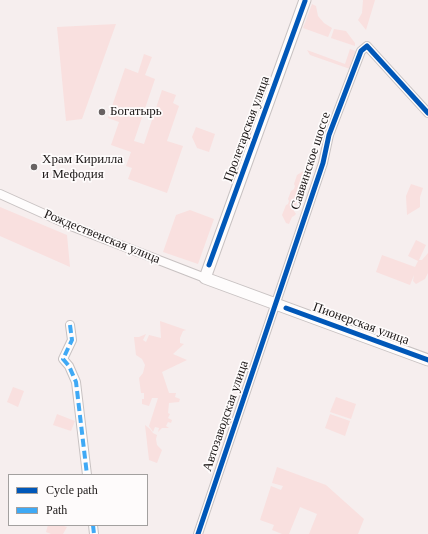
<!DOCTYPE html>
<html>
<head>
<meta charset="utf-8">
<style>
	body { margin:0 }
	#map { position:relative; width:428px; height:534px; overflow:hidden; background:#f6eeee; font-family:Georgia,serif }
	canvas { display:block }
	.legend { position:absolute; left:8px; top:474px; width:140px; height:52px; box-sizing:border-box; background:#fefbfb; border:1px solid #a3a09f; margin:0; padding:5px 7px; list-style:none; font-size:12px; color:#1b1716 }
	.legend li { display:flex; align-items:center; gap:8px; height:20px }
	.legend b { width:20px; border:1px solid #a3a09f }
</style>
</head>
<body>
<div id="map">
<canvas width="428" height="534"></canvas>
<ul class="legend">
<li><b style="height:5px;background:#0057b8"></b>Cycle path</li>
<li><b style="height:5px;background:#3fa9f5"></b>Path</li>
</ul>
</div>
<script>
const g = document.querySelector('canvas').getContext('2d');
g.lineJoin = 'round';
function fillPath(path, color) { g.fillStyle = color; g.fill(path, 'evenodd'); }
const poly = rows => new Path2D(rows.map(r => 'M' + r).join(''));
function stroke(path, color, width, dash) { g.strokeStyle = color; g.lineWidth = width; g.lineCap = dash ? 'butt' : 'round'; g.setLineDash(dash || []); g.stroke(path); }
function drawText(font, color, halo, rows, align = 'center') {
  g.font = font + ' Georgia,serif'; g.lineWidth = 3.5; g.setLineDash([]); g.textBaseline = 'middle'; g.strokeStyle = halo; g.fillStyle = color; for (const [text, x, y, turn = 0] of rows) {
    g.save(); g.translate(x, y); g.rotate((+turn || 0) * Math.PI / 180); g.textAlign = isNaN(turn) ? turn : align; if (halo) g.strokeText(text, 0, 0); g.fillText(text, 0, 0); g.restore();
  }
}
fillPath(poly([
	[363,0,375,0,366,30,358,20,362,13],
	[312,4,316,6,318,16,324,23,332,28,328,37,303,28],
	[116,24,82,119,66,121,57,27],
	[334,29,346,31,355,43,355,46,331,38],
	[350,49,356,51,350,69,310,55,307,50,345,64],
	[144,54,152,57,145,75,155,79,134,141,144,144,162,90,176,95,173,103,179,106,167,141,183,146,167,193,128,179,132,168,126,166,131,152,111,145,119,122,108,118,125,68,138,73],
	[196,127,215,134,209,152,197,148,192,137],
	[305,170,308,171,305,180,307,183,306,186,303,186,301,193,301,196,299,201,297,202,294,211,296,214,294,216,292,217,289,224,286,223,282,215,286,205,288,204,289,201,288,199,291,191,294,189,295,186,294,184,297,175],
	[411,184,423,188,420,197,420,207,407,215,406,196],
	[0,207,67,235,70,267,0,236],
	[190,210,214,219,198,264,163,252,176,215],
	[416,240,426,245,419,260,422,260,428,253,428,273,425,279,416,284,413,281,414,275,410,285,376,272,382,255,415,267,418,261,408,256],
	[160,321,186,330,183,331,180,338,180,343,184,344,173,354,187,360,162,372,169,393,176,393,175,397,180,399,179,402,169,403,168,413,170,414,168,418,172,420,171,423,168,422,166,426,169,428,162,428,158,432,159,428,155,427,153,432,149,426,158,398,152,398,149,406,142,404,142,399,144,399,144,393,141,393,139,378,143,373,145,365,142,359,136,355,134,337,139,337,146,334,143,340,146,342,149,335,161,338],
	[13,387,24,391,18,407,7,402],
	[336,397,356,404,351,419,330,412],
	[57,414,75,421,71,431,53,425],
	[330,414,350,421,345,436,325,428],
	[145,425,150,429,153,433,157,435,156,439,157,445,162,450,157,463,149,460],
	[277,467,326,485,364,519,358,534,309,534,317,514,300,507,289,534,282,534,272,530,274,525,260,520,271,486,281,490,283,486,272,483],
	[48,525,61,525,67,527,63,534,51,534,46,532]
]), '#f9e0df');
const minor = poly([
	[0,194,71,226,205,278],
	[70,325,72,340,63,359,69,366,76,382,87,475],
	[93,525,94,534],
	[198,534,323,163,329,135,361,51,367,46,428,113]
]);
const major = poly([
	[305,0,205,278,428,360]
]);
stroke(minor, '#c8c2c2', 10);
stroke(major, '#c8c2c2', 13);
stroke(minor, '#fefcfc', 8);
stroke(major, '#fefcfc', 11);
stroke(poly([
	[70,325,72,340,63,359,69,366,76,382,87,475],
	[93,525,94,534]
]), '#3fa9f5', 4, [8, 4]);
stroke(poly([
	[209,265,305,1],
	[286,308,428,360],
	[198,534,323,163,329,135,361,51,367,46,428,113]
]), '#0057b8', 5);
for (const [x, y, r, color] of [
	[102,112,4,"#686262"],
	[34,167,4,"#686262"]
]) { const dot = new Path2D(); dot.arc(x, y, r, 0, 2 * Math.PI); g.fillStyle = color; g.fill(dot); stroke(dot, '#fefbfb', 1.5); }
drawText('13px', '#1b1716', '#fefbfb', [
	["Богатырь",110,112],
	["Храм Кирилла",42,160],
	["и Мефодия",42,175]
], 'left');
drawText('13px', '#1b1716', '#fefbfb', [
	["Пролетарская улица",247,129,-70],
	["Саввинское шоссе",311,161,-72],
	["Рождественская улица",102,237,22],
	["Пионерская улица",361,324,20],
	["Автозаводская улица",226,416,-71]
]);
</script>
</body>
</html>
